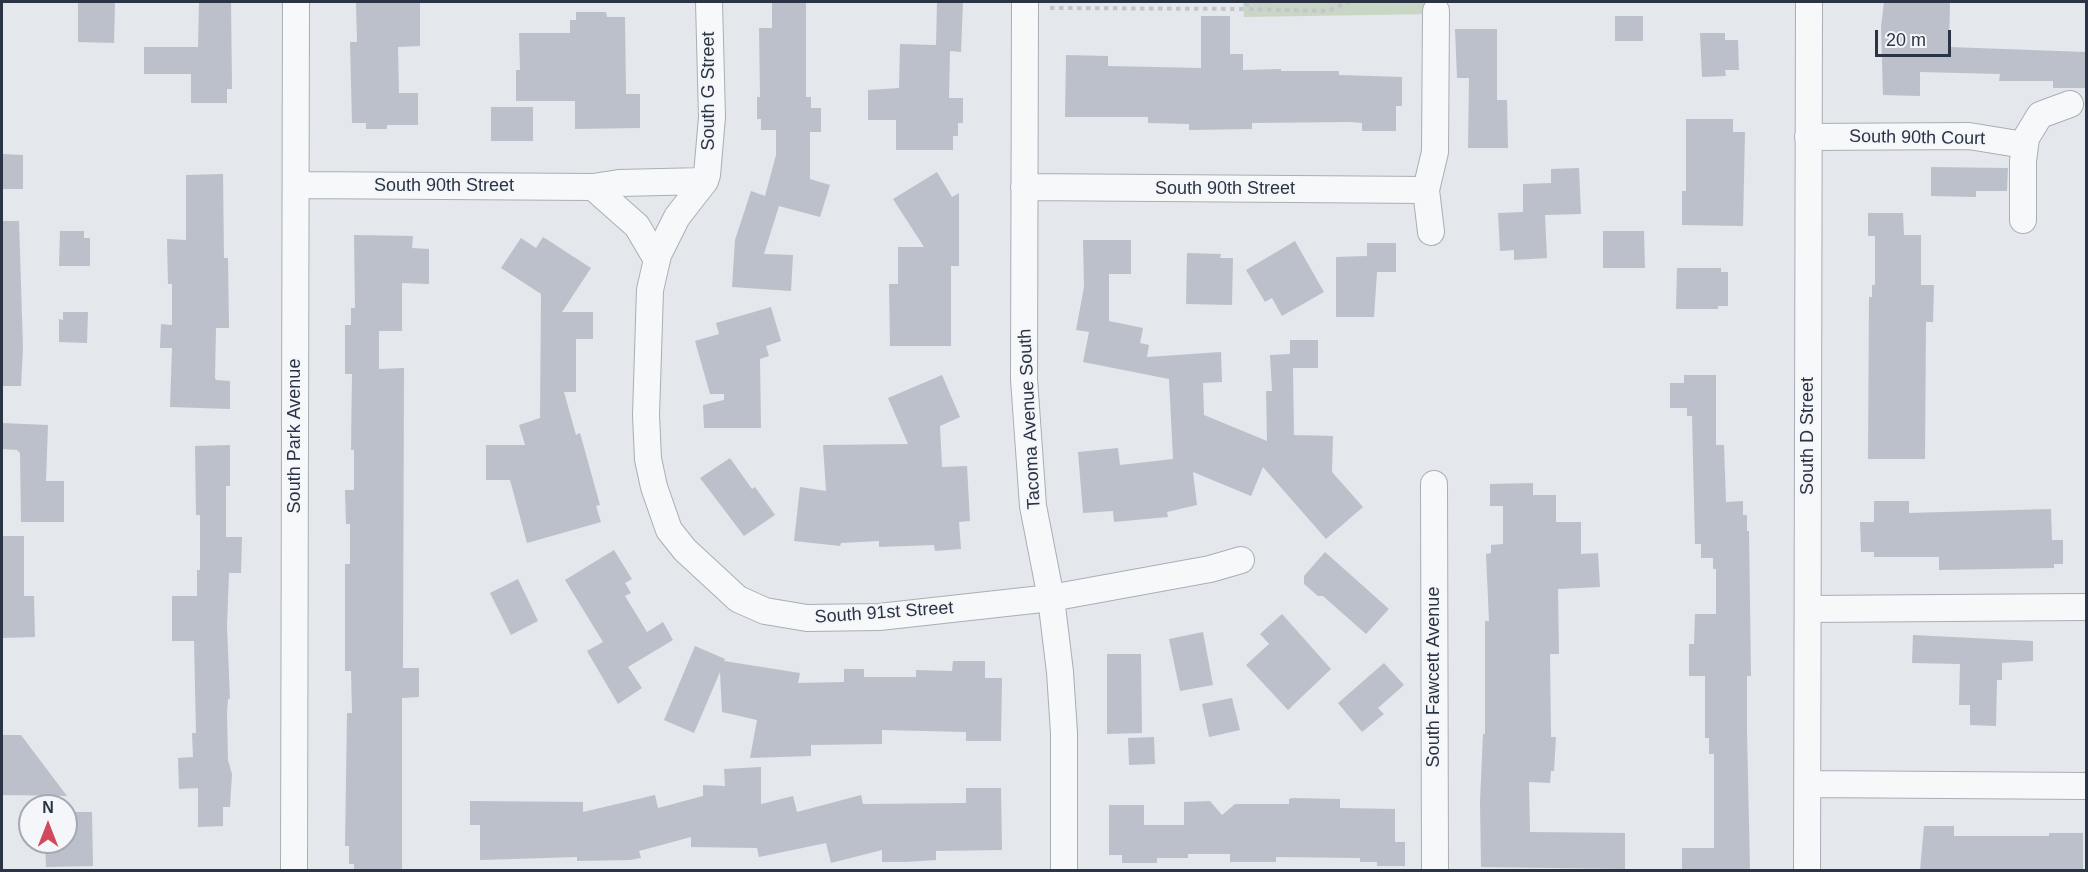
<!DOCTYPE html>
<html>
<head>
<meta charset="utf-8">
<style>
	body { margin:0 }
	#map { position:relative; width:2088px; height:872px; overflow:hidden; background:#e4e7ec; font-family:Helvetica,sans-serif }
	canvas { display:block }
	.frame { position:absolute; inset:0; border:3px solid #2b3445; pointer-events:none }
	.north { position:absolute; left:18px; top:794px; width:60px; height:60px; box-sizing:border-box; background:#f4f6f9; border:2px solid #a4a8b1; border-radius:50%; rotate:0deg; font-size:16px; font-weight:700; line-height:24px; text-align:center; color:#2b3445 }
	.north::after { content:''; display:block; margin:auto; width:21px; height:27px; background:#d1495b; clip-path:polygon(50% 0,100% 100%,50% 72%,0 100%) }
	.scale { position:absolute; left:1875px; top:30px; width:76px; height:27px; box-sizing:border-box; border:3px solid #2b3445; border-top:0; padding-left:8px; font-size:18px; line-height:21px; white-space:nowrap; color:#2b3445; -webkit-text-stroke:4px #f4f6f9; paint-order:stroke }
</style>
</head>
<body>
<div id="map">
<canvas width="2088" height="872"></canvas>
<div class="frame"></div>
<div class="north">N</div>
<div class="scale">20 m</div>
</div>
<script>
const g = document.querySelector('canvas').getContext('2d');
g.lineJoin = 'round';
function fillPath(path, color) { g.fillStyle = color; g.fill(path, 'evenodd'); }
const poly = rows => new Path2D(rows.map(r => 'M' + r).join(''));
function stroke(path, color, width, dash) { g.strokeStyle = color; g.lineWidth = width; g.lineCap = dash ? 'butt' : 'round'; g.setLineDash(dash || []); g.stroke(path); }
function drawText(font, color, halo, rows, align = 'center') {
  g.font = font + ' Helvetica,sans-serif'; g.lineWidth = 4.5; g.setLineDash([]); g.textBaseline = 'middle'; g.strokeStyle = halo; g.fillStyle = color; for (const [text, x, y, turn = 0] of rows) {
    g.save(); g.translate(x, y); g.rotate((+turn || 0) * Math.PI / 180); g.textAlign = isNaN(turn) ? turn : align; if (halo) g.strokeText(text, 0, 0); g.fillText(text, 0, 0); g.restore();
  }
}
fillPath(poly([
	[1243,2,1431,2,1431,14,1244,17]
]), '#c9d6c5');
fillPath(poly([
	[78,2,115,2,114,43,78,42],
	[199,2,231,2,232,89,227,89,227,103,191,103,191,74,144,74,144,47,198,47],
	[356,2,420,2,420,46,398,47,399,93,418,93,418,125,387,125,387,129,366,129,366,123,352,123,350,42,357,42],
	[772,2,806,2,806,97,811,97,811,108,821,108,821,132,810,132,810,179,830,185,820,217,779,206,764,254,793,255,791,291,732,287,735,240,751,191,765,196,776,155,776,130,761,130,761,119,757,119,757,97,760,97,759,28,772,28],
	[937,2,963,2,961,52,950,51,949,98,963,98,963,123,958,123,958,136,953,136,953,150,896,150,896,120,868,120,868,90,899,88,900,44,936,45],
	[1884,2,1950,2,1949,47,2086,52,2086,88,2053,88,2053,81,1999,81,2000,74,1920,72,1920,96,1883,95,1881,27],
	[576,12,606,12,607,17,625,17,626,94,640,94,640,128,575,129,575,101,516,101,516,70,520,70,519,33,570,33,570,20,576,20],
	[1201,16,1230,16,1230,54,1243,54,1243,70,1281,69,1281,71,1339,71,1339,75,1402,77,1402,106,1396,106,1396,131,1362,131,1362,123,1350,122,1252,123,1252,129,1189,130,1189,124,1148,123,1148,117,1065,117,1066,55,1108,56,1108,66,1201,68],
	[1615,16,1643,16,1643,41,1615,41],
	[1455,29,1497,29,1497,100,1507,100,1508,148,1468,148,1469,78,1457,78],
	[1700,33,1725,33,1725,40,1738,40,1739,70,1725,70,1726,76,1702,77],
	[491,107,533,107,533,141,491,141],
	[1686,119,1733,119,1733,132,1745,132,1743,226,1682,225,1682,191,1686,191],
	[2,154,23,155,23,189,2,189],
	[1931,167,2008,168,2007,191,1976,191,1976,197,1931,196],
	[1579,168,1581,214,1545,215,1547,258,1514,260,1514,250,1500,251,1498,213,1523,212,1523,184,1551,183,1551,169],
	[937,172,952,197,959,193,959,266,951,266,951,346,890,346,889,284,898,284,898,247,924,247,893,199],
	[223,174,224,258,228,258,229,328,216,328,215,378,216,380,230,381,230,409,170,407,172,348,160,348,161,324,172,325,172,284,168,284,167,239,186,240,186,175],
	[1868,213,1903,213,1904,235,1921,235,1921,285,1934,285,1933,322,1926,322,1925,459,1868,459,1869,297,1872,297,1872,285,1875,285,1875,236,1868,236],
	[2,221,19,221,23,348,21,386,2,386],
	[60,231,84,231,84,238,90,238,90,266,59,266],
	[1603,231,1644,231,1645,268,1603,268],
	[354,235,413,236,412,248,429,249,429,284,402,283,402,331,379,331,379,369,404,368,403,668,419,668,419,697,402,698,402,870,354,870,354,864,349,864,349,846,345,846,347,713,352,713,351,671,345,671,345,564,350,564,350,524,346,524,345,490,354,490,354,450,351,450,352,374,345,374,345,325,351,325,351,308,355,308],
	[543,237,591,268,562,312,593,312,593,339,576,339,576,392,564,392,576,435,580,433,600,505,596,506,601,522,527,543,510,480,486,480,486,445,525,445,519,425,540,418,541,294,501,268,521,238,536,248],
	[1083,240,1131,240,1131,274,1109,274,1109,321,1143,328,1140,343,1149,345,1147,357,1221,352,1222,382,1203,383,1204,415,1267,441,1266,391,1272,391,1270,355,1290,354,1290,340,1318,340,1318,368,1293,368,1294,435,1333,436,1332,472,1363,507,1326,539,1263,467,1251,496,1193,472,1197,505,1167,512,1168,517,1114,522,1113,511,1083,513,1078,452,1118,448,1120,465,1173,459,1169,379,1083,362,1089,332,1076,330,1084,287],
	[1295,241,1324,292,1282,316,1272,298,1265,302,1246,270],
	[1367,243,1396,243,1396,272,1377,272,1374,317,1336,317,1336,257,1367,256],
	[1187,253,1221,254,1220,258,1233,258,1232,305,1186,304],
	[1677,268,1721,268,1721,272,1728,272,1728,306,1718,306,1718,309,1676,309],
	[771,307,781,341,766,346,769,356,760,359,761,428,704,428,703,405,724,400,724,394,710,394,695,341,719,334,716,323],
	[63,312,88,312,87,343,59,342,59,319,63,320],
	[942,375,960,417,940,426,942,467,967,466,970,521,959,522,961,549,935,551,934,545,879,547,879,541,841,543,840,546,794,541,800,487,826,491,823,445,908,444,888,398],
	[1684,375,1716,375,1716,445,1724,445,1726,502,1743,501,1743,515,1747,515,1747,531,1749,531,1751,676,1747,676,1747,731,1750,870,1682,870,1682,848,1714,848,1714,754,1709,754,1709,738,1705,738,1705,676,1689,676,1689,644,1694,644,1695,614,1716,614,1716,569,1713,569,1713,558,1701,558,1701,544,1695,544,1692,416,1687,416,1687,408,1670,408,1670,383,1684,383],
	[2,423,48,425,46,481,64,481,64,522,21,522,20,453,17,450,2,449],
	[230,445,230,486,226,486,226,537,242,537,241,573,229,573,227,626,230,699,228,699,227,713,228,760,232,774,230,807,223,807,223,826,198,827,198,788,179,789,178,758,193,757,192,733,196,733,194,641,172,641,172,596,197,596,197,570,200,570,200,515,196,515,195,446],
	[730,458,752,489,755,487,775,515,744,536,700,478],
	[1533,483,1533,495,1556,495,1556,522,1581,522,1581,554,1598,553,1600,587,1558,589,1559,654,1550,654,1551,737,1556,737,1554,771,1551,771,1550,783,1529,782,1530,832,1625,833,1625,869,1481,867,1480,802,1483,734,1485,734,1485,621,1489,621,1486,554,1491,553,1491,545,1503,544,1503,506,1490,506,1490,484],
	[1874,501,1909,501,1909,513,2051,509,2052,540,2063,540,2063,564,2054,564,2054,568,1939,570,1939,557,1874,557,1874,552,1861,552,1860,522,1874,522],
	[2,536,24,536,24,596,34,596,35,637,2,638],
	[614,550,632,579,625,583,631,593,625,596,647,632,663,622,673,640,628,667,642,688,618,704,587,651,603,642,565,580],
	[1325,552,1389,609,1366,634,1323,596,1318,596,1304,584,1304,576],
	[518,579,538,621,511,635,490,593],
	[1282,614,1331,669,1288,710,1246,665,1269,644,1260,634],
	[1203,632,1213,685,1180,691,1169,639],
	[1913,635,2033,641,2033,661,2002,663,2002,680,1997,680,1996,726,1970,725,1970,705,1959,705,1960,664,1912,663],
	[695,646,725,659,724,661,800,673,798,683,844,682,844,669,864,669,864,677,916,677,916,670,952,671,953,661,985,661,985,678,1002,678,1001,741,966,741,966,732,882,730,882,744,811,745,811,756,750,758,757,720,722,712,720,672,694,733,664,720],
	[1107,654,1141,654,1142,733,1107,734],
	[1384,663,1404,685,1378,708,1384,714,1362,732,1338,703],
	[1232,698,1240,730,1209,737,1202,704],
	[2,735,21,735,67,796,2,795],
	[1154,737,1155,764,1129,765,1128,738],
	[761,767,761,804,793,796,797,812,861,795,863,804,966,803,966,788,1001,788,1002,850,936,851,936,860,906,862,882,862,882,850,831,863,826,843,759,857,757,848,691,847,691,837,639,851,641,858,630,860,577,861,577,857,480,860,480,825,470,825,470,801,583,802,583,812,655,795,658,808,703,796,703,785,725,786,724,769],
	[1293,798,1340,799,1340,808,1395,809,1395,842,1405,842,1405,866,1377,866,1377,862,1360,862,1360,858,1276,857,1276,862,1230,862,1230,854,1188,854,1188,858,1157,858,1157,863,1122,863,1122,855,1109,855,1109,805,1144,805,1144,825,1184,825,1184,802,1210,801,1222,815,1235,804,1289,804,1289,799],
	[66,812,92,812,93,866,46,867,45,842,66,842],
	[1924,826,1954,826,1954,836,2049,836,2049,833,2083,833,2083,870,1920,870]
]), '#bbc0ca');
const minor = poly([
	[709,2,712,117,707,175,705,181,677,217,658,255,650,290,646,415,648,459,654,487,669,530,685,550,738,599,765,611,807,618,879,617,1051,598,1210,569,1241,560],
	[1025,2,1024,379,1033,506,1051,598,1060,672,1064,733,1064,870],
	[1808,137,1969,136,2024,145],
	[296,185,593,187,619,183,705,181],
	[593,187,637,226,657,260],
	[1024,187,1426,190],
	[2023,220,2023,161,2026,138,2040,115,2070,104],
	[1431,232,1426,190,1435,152,1436,11],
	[1434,484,1435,870],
	[1808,609,2086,607],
	[1808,784,2086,786],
	[294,870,296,2],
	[1807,870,1809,2]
]);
stroke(minor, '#a9aeb7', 28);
stroke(poly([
	[1247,2,1247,9,1328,11,1348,2],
	[1050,8,1247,9]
]), '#c2c5cb', 4, [4.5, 4.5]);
stroke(minor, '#f7f8fa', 26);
drawText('18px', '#2b3445', '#f4f6f9', [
	["South G Street",709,91,-90],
	["South 90th Court",1917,138,1],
	["South 90th Street",444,186],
	["South 90th Street",1225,189],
	["Tacoma Avenue South",1030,419,-93],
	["South Park Avenue",295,436,-90],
	["South D Street",1808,436,-90],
	["South 91st Street",884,613,-4],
	["South Fawcett Avenue",1434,677,-90]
]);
</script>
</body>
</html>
